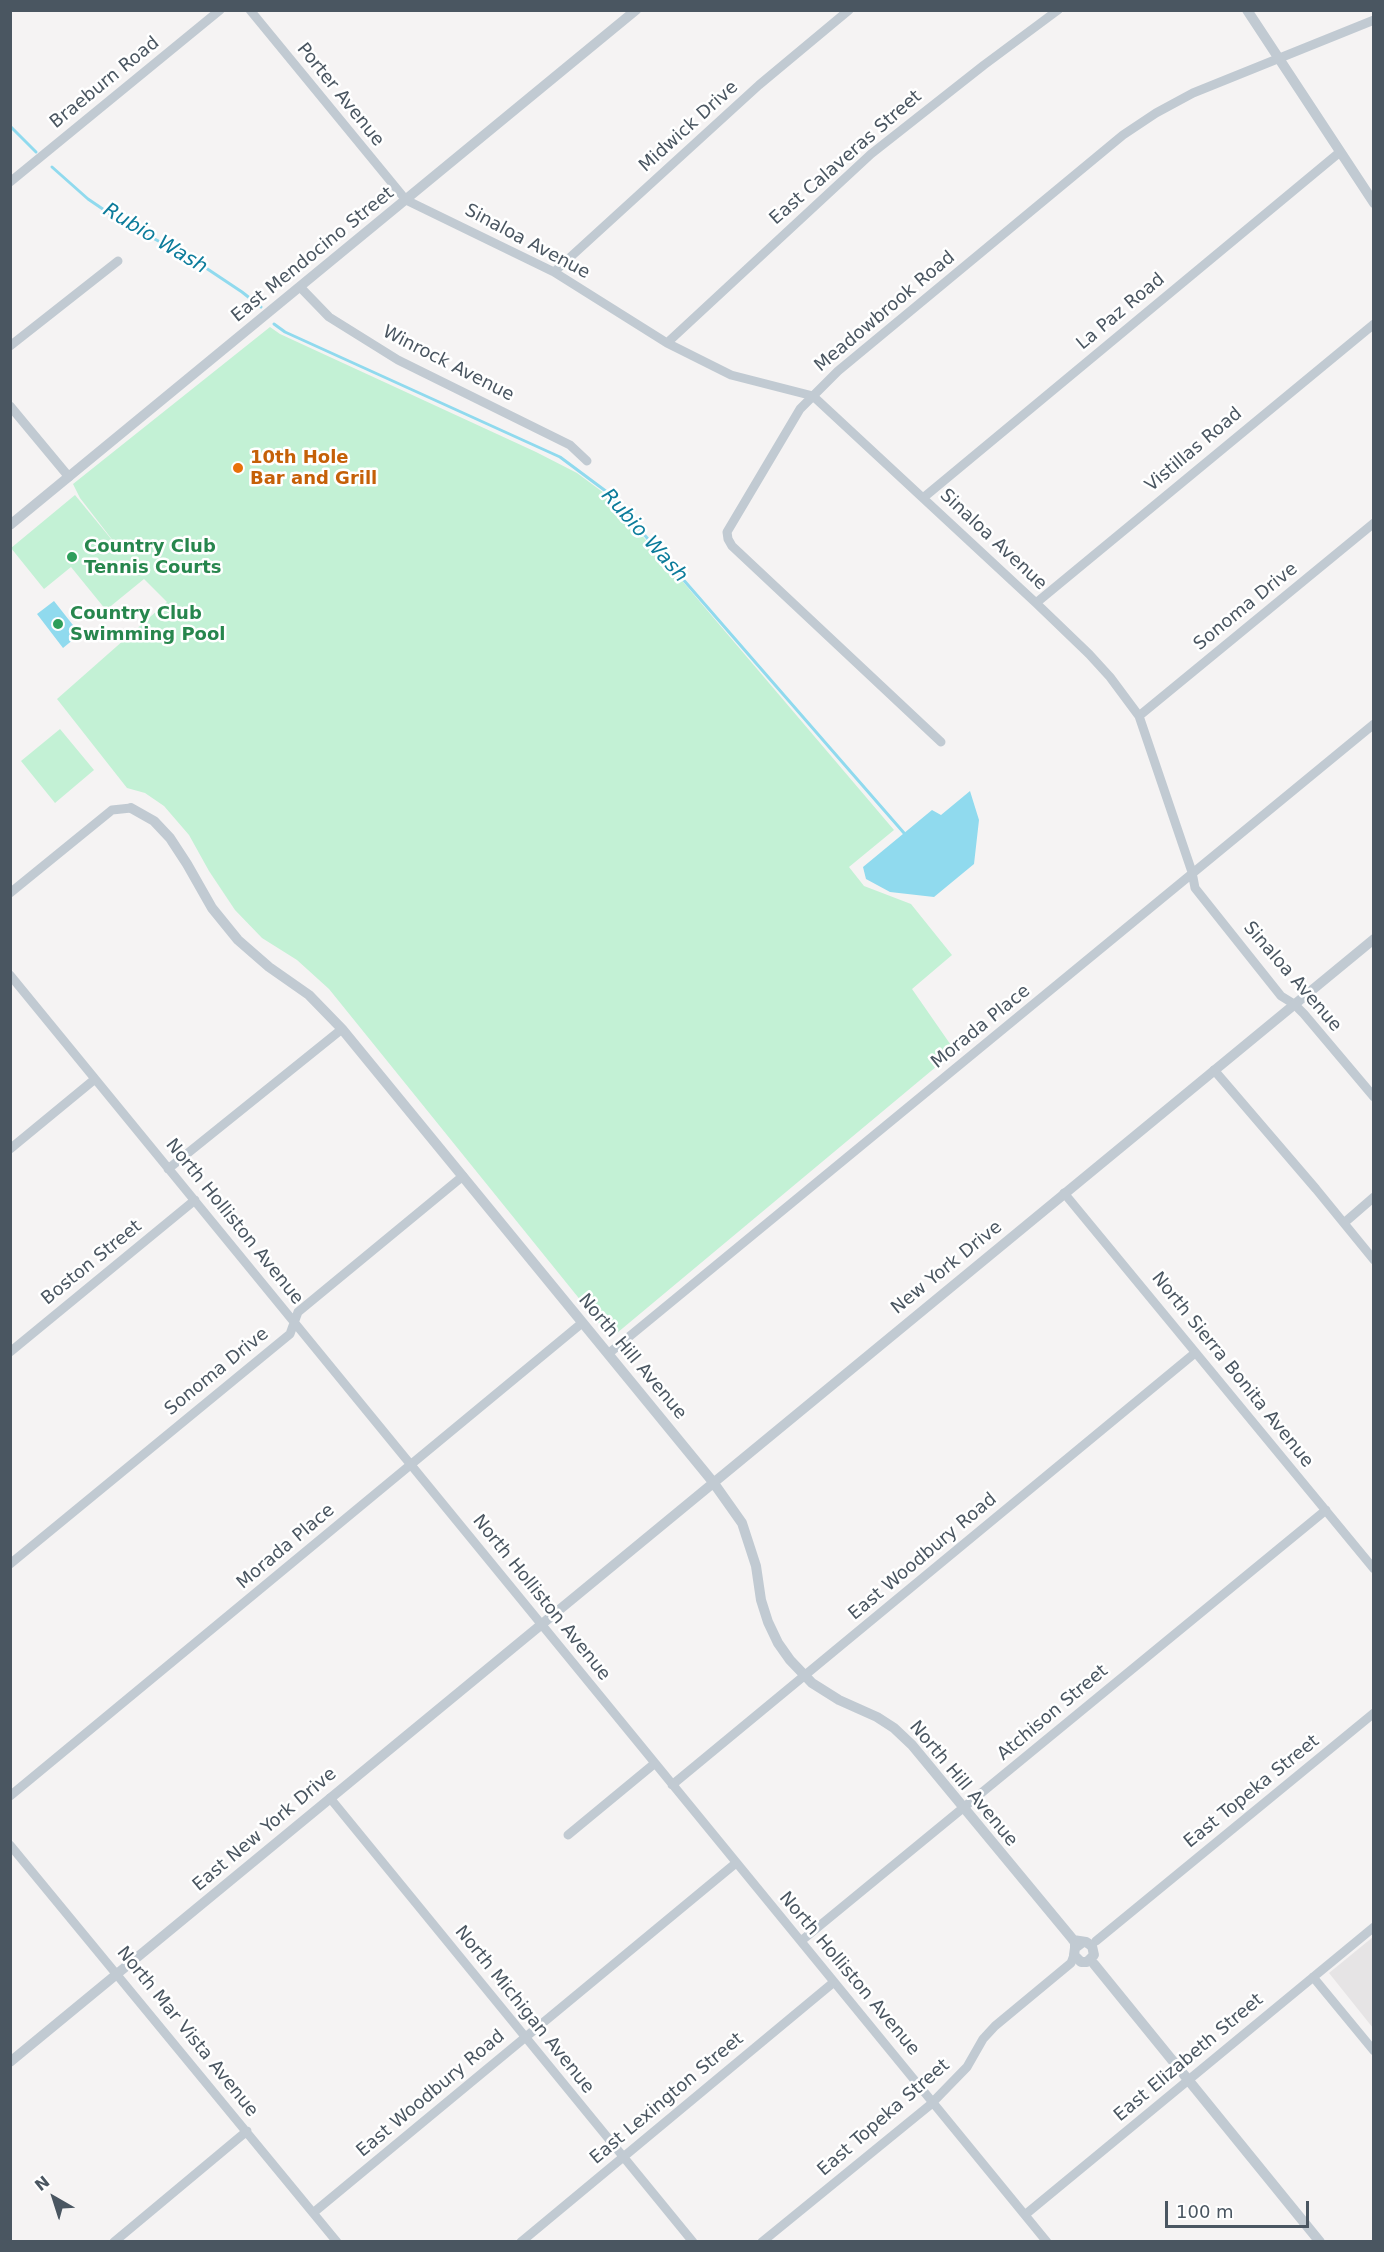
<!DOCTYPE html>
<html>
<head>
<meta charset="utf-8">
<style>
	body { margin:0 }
	#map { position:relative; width:1384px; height:2252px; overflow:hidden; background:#f5f3f3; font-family:"DejaVu Sans",sans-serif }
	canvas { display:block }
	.frame { position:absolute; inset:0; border:12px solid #4a5661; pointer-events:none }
	.north { position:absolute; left:24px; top:2168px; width:60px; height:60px; -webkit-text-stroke:4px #fff; paint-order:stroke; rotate:321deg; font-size:16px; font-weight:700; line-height:24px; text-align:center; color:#4a5661 }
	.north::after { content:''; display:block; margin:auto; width:21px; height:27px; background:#4a5661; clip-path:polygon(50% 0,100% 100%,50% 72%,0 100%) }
	.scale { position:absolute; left:1165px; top:2201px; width:144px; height:27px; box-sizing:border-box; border:3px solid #4a5661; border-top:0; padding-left:8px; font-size:18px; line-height:21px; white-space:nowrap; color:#4a5661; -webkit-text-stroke:4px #fff; paint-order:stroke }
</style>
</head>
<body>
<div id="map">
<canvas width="1384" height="2252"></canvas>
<div class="frame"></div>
<div class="north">N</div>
<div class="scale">100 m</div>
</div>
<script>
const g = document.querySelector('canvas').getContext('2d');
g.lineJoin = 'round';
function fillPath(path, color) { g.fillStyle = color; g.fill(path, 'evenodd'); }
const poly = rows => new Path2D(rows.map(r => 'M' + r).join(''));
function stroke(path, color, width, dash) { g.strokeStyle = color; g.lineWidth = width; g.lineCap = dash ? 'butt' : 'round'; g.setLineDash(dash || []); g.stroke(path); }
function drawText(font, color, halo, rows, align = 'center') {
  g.font = font + ' "DejaVu Sans",sans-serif'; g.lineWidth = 5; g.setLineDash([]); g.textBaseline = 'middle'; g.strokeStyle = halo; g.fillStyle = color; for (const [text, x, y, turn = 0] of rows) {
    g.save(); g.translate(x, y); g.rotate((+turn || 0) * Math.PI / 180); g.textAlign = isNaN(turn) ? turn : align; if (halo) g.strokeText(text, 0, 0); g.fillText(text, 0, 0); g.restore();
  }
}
fillPath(poly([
	[1373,1937,1373,2028,1329,1973]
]), '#e6e4e5');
fillPath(poly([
	[270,327,280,334,536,452,577,473,604,493,678,576,894,830,849,867,864,886,911,904,952,955,912,989,955,1051,611,1338,329,989,297,960,262,938,235,910,209,871,189,835,164,806,145,793,127,788,57,699,167,602,144,579,106,610,71,567,44,589,11,548,75,495,121,551,80,498,73,484],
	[60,729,94,770,55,803,21,761]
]), '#c3f1d5');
fillPath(poly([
	[54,601,80,634,63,648,37,614],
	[970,791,979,820,974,864,934,897,890,892,866,879,863,867,932,810,941,815]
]), '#90daee');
stroke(poly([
	[10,126,36,152],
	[52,167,88,199,116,218,197,262,242,292,261,307],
	[274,324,285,332,560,457,607,492,904,833]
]), '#90daee', 3);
stroke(poly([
	[250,10,406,200,554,272,667,343,731,375,813,396,1036,603,1089,654,1110,677,1139,716,1192,872,1195,888,1281,996,1294,1004,1304,1014,1374,1097],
	[10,182,220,10],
	[554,272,759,85,849,10],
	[300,287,329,317,398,360,570,445,587,461],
	[667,343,871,154,984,65,1058,10],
	[10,346,118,261],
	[10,406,69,477],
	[923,498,1340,152],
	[1036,603,1374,324],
	[1139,716,1374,523],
	[941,742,732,546,728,539,727,532,800,409,838,371,1123,135,1156,113,1193,93,1374,20],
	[10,893,112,810,131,808],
	[10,975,1047,2242],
	[1214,1070,1316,1189,1374,1260],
	[10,1149,95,1079],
	[168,1169,342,1029],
	[1064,1193,1374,1569],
	[1344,1223,1374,1197],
	[10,1352,195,1200],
	[608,1354,1374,724],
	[10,1564,290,1334,298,1312,463,1176],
	[672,1785,1195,1353],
	[10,1796,582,1323],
	[330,1798,693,2242],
	[568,1835,654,1764],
	[10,1845,337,2242],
	[801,1941,1326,1510],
	[1096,1941,1374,1713],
	[1313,1977,1374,2051],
	[313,2213,736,1863],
	[1026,2214,1374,1927],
	[114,2242,247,2131],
	[521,2242,834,1982],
	[762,2242,930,2105,967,2067,983,2039,995,2026,1071,1963,1074,1955]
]), '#c1cad2', 9);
stroke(poly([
	[1247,10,1374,203],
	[10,525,636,10],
	[131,808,154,821,170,838,187,864,212,908,238,940,269,967,309,995,342,1029,713,1482,742,1523,756,1566,761,1600,768,1622,778,1643,790,1660,812,1683,839,1700,877,1717,894,1728,912,1745,1075,1942,1075,1948],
	[1073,1940,1086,1942,1092,1946,1094,1955,1087,1962,1081,1962,1074,1955,1075,1948,1083,1942],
	[1094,1964,1320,2242],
	[10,2062,1374,939]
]), '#c1cad2', 10);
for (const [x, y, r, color] of [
	[238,468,6,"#e8710a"],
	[72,557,6,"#2e9e5b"],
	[58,624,6,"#2e9e5b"]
]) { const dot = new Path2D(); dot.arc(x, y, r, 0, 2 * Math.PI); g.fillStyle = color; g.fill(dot); stroke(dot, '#fff', 2); }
drawText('18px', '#4a5661', '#fff', [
	["Braeburn Road",105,83,-39],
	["Porter Avenue",340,95,51],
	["Midwick Drive",689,127,-42],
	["East Calaveras Street",846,158,-41],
	["Sinaloa Avenue",527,242,28],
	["East Mendocino Street",313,255,-39],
	["Meadowbrook Road",885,312,-40],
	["La Paz Road",1121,312,-40],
	["Winrock Avenue",448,364,27],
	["Vistillas Road",1194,450,-40],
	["Sinaloa Avenue",993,540,43],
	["Sonoma Drive",1246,607,-39],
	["Sinaloa Avenue",1292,977,49],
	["Morada Place",981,1027,-39],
	["North Holliston Avenue",234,1222,51],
	["Boston Street",92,1263,-39],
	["New York Drive",947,1268,-39],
	["North Hill Avenue",632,1357,50],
	["North Sierra Bonita Avenue",1232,1370,51],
	["Sonoma Drive",217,1372,-39],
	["Morada Place",286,1547,-40],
	["East Woodbury Road",923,1557,-40],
	["North Holliston Avenue",541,1598,51],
	["Atchison Street",1053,1713,-40],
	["North Hill Avenue",963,1784,50],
	["East Topeka Street",1252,1792,-39],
	["East New York Drive",265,1830,-40],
	["North Holliston Avenue",849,1974,50],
	["North Michigan Avenue",524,2010,51],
	["North Mar Vista Avenue",187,2032,51],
	["East Elizabeth Street",1189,2058,-40],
	["East Woodbury Road",431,2094,-40],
	["East Lexington Street",667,2099,-40],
	["East Topeka Street",884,2118,-41]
]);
drawText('bold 18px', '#c56008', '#fff', [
	["10th Hole",250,458],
	["Bar and Grill",250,479]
], 'left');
drawText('bold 18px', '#27864d', '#fff', [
	["Country Club",84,547],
	["Tennis Courts",84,568],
	["Country Club",70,614],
	["Swimming Pool",70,635]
], 'left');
drawText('italic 20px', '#0c7c9b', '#fff', [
	["Rubio Wash",155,239,31],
	["Rubio Wash",644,536,48]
]);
</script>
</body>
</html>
